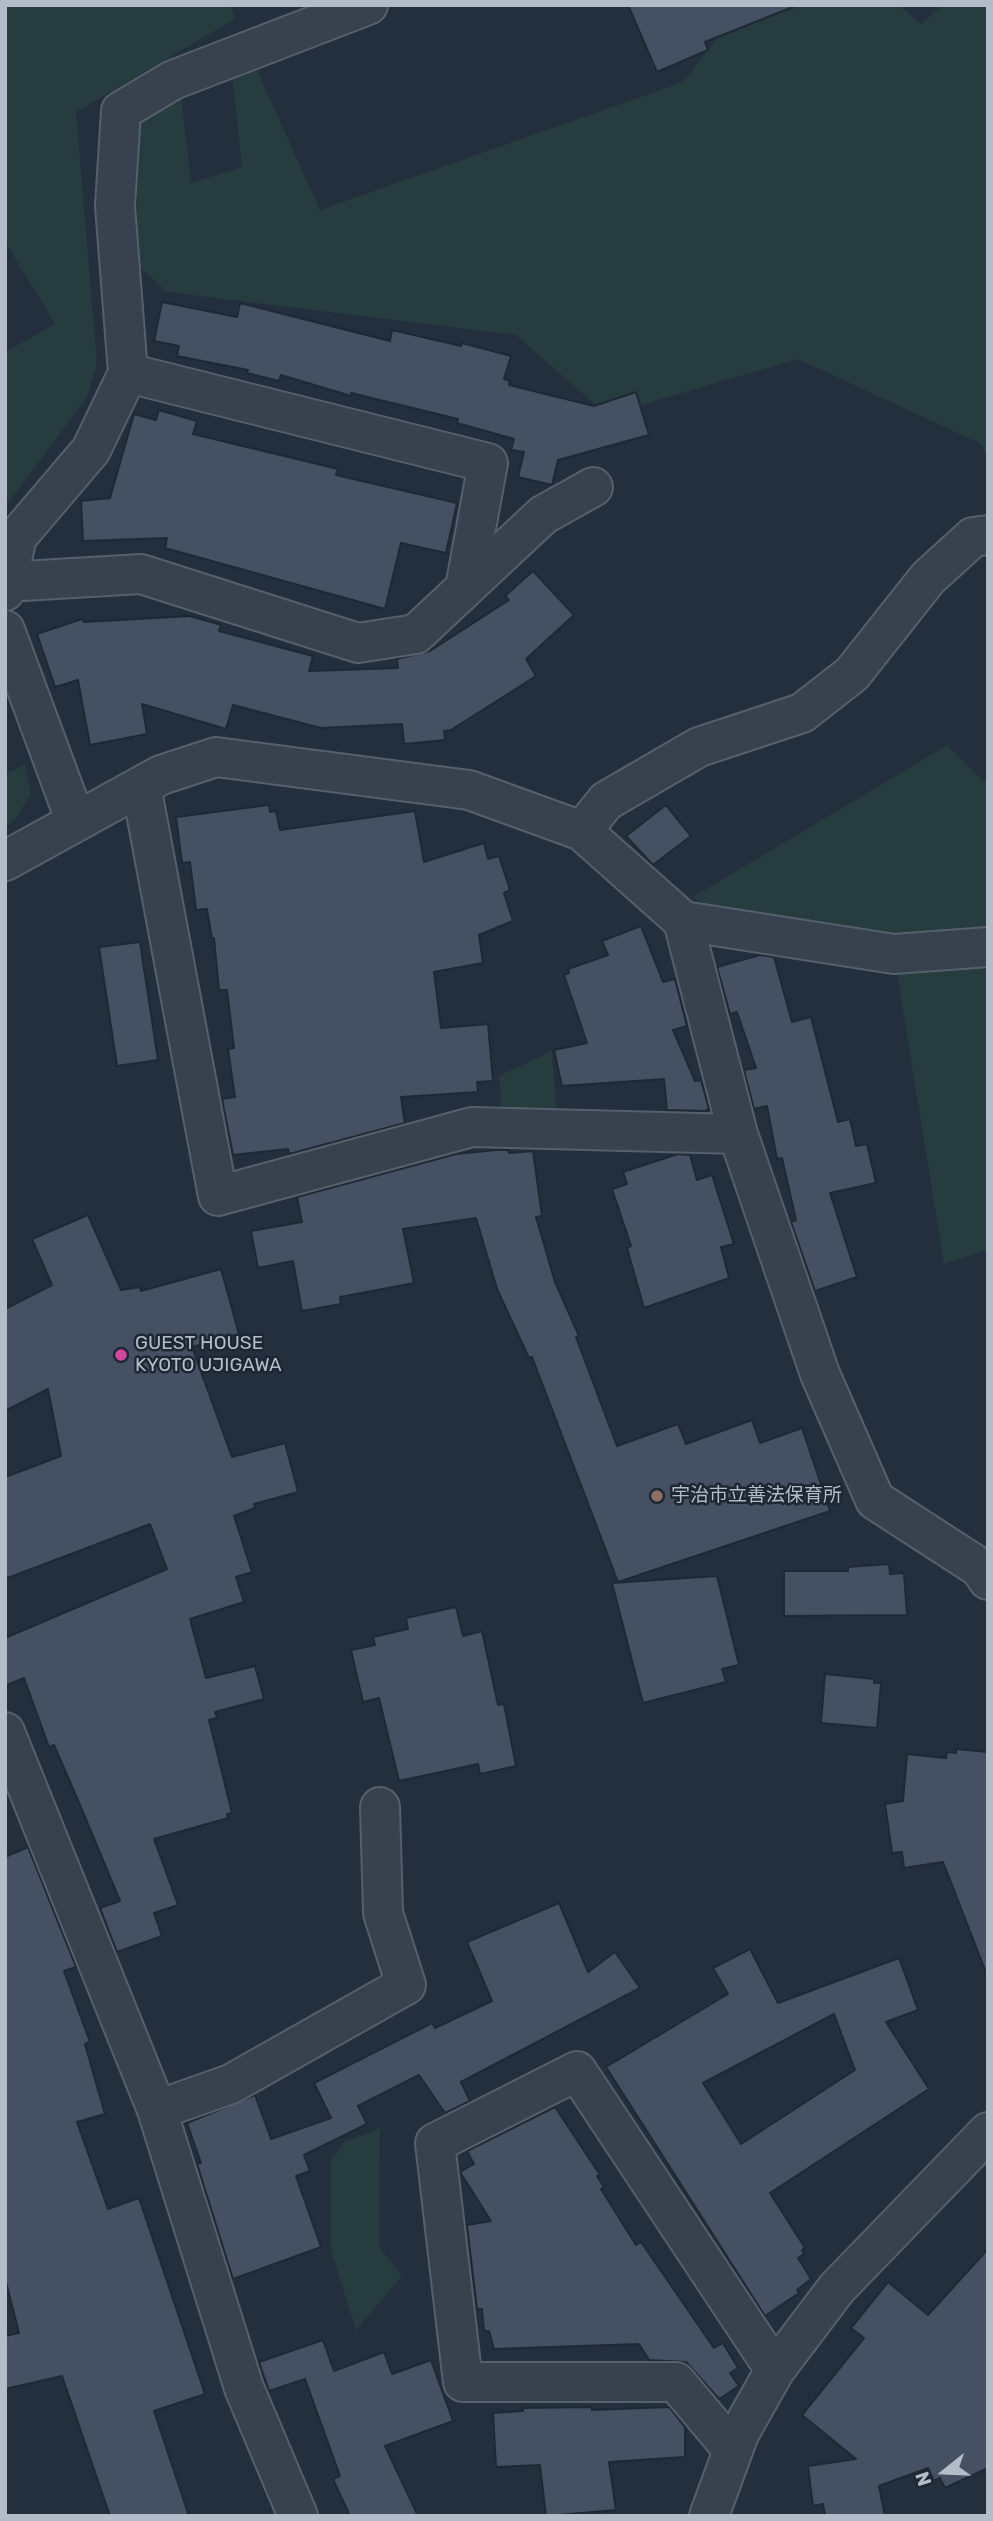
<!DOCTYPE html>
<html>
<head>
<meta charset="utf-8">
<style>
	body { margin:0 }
	#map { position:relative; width:993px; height:2521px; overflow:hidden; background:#242f3e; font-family:Rubik,sans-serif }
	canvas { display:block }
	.frame { position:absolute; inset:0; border:7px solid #b4bcc9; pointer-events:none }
	.north { position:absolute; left:909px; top:2437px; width:70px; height:70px; -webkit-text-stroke:5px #1d2633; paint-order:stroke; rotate:252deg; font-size:19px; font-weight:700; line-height:28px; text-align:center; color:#b4bcc9 }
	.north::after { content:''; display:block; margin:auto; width:24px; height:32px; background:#b4bcc9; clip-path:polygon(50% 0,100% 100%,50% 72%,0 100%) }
</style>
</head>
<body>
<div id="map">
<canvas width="993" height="2521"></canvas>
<div class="frame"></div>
<div class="north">N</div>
</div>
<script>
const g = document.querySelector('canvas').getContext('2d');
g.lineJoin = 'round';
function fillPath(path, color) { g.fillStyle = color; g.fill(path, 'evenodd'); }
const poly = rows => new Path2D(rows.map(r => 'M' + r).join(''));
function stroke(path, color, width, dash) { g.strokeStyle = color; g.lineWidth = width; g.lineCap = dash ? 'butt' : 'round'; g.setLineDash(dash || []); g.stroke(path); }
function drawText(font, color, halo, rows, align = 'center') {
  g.font = font + ' Rubik,"Noto Sans JP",sans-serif'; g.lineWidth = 5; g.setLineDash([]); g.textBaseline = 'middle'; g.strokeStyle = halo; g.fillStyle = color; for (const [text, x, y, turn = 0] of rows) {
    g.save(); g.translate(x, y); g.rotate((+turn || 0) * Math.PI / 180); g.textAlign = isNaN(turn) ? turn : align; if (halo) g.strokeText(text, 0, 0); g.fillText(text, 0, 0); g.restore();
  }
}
fillPath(poly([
	[5,5,231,5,235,19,76,112,97,363,87,397,12,498,5,503,5,352,55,324,5,242],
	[743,5,899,5,921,24,943,5,988,5,988,459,981,444,798,359,607,415,516,335,167,292,136,264,138,123,181,95,191,183,242,167,232,74,256,68,320,210,683,82],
	[947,745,984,782,988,780,988,938,895,941,716,913,693,897],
	[25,765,31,793,14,821,5,826,5,774],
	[988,961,988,1250,944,1264,896,967],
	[552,1051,557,1117,502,1111,499,1076],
	[380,2128,379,2247,402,2276,356,2330,331,2251,331,2160,345,2142]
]), '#263c3f');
const building = poly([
	[628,5,793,5,793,7,705,42,708,50,657,72,628,5],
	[162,302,237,317,240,303,390,341,392,330,461,346,462,343,511,356,504,379,510,381,509,385,594,406,636,392,649,435,558,460,552,485,518,477,524,452,511,450,514,439,457,423,458,419,351,393,351,396,281,375,279,381,247,373,248,370,177,356,179,346,154,341,162,302],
	[159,410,197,421,193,434,338,469,336,475,457,503,446,553,401,543,385,609,165,548,167,538,83,541,81,501,110,498,134,414,156,420,159,410],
	[533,571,574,615,526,659,536,676,451,730,444,731,445,740,404,744,402,724,321,728,233,705,226,729,142,704,147,734,90,745,78,680,55,687,37,634,82,619,84,622,190,616,221,625,219,631,313,656,309,671,398,668,397,659,430,651,509,600,505,596,533,571],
	[269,805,270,812,276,811,280,830,415,811,424,862,484,843,488,859,499,856,510,890,504,893,513,921,479,935,483,963,434,972,441,1028,488,1024,493,1081,477,1082,478,1092,401,1097,405,1123,289,1154,288,1149,233,1155,222,1099,235,1097,228,1049,234,1048,227,990,219,990,214,938,212,939,207,909,196,910,190,862,182,863,176,817,269,805],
	[666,805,691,836,653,865,626,836,666,805],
	[641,926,663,982,675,979,687,1026,673,1030,695,1081,701,1080,709,1109,705,1111,667,1110,664,1079,562,1086,554,1050,587,1043,564,975,569,973,568,969,608,955,602,941,641,926],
	[140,942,158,1060,117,1066,99,947,140,942],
	[760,955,774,957,792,1022,811,1017,838,1122,850,1119,856,1146,867,1144,876,1183,830,1193,857,1277,815,1291,791,1222,796,1220,782,1158,777,1159,767,1106,754,1109,744,1070,756,1068,737,1012,730,1014,717,967,760,955],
	[496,1150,508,1150,509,1153,533,1151,542,1216,536,1217,555,1282,579,1336,576,1337,617,1446,678,1424,686,1444,752,1420,760,1443,802,1428,830,1511,618,1582,532,1357,529,1358,497,1289,476,1218,403,1229,414,1283,340,1297,341,1304,302,1311,293,1261,258,1268,251,1231,302,1222,297,1197,456,1154,496,1150],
	[678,1154,690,1155,697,1180,712,1175,734,1244,721,1247,729,1278,644,1308,627,1248,631,1246,612,1189,627,1184,623,1172,678,1154],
	[88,1215,121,1290,140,1287,141,1291,221,1269,239,1334,192,1347,232,1457,285,1443,298,1492,254,1504,255,1508,234,1516,252,1572,236,1577,244,1602,190,1619,206,1678,255,1666,264,1699,215,1712,217,1718,209,1720,232,1813,227,1814,228,1818,154,1839,178,1905,154,1913,162,1936,117,1952,100,1908,120,1901,80,1805,54,1745,49,1747,24,1678,5,1686,5,1638,167,1569,150,1524,5,1579,5,1477,61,1456,48,1389,5,1411,5,1309,52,1285,32,1239,88,1215],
	[889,1564,890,1574,904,1573,907,1615,784,1616,784,1571,848,1571,848,1567,889,1564],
	[717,1576,739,1665,722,1669,726,1682,643,1703,612,1583,717,1576],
	[456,1607,463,1636,482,1631,498,1705,504,1704,516,1766,480,1774,478,1764,399,1781,379,1698,363,1702,351,1650,375,1645,373,1637,408,1629,406,1618,456,1607],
	[825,1674,874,1679,874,1683,881,1683,877,1728,821,1723,825,1674],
	[956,1749,988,1752,987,1975,943,1862,904,1868,902,1852,892,1853,885,1804,903,1801,907,1754,946,1758,947,1752,956,1753,956,1749],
	[28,1847,76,1967,64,1971,90,2042,85,2044,105,2114,77,2122,108,2209,139,2198,205,2394,154,2411,189,2516,110,2516,62,2376,5,2389,5,2336,19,2333,5,2278,5,1857,28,1847],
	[559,1903,588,1972,615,1952,640,1988,461,2082,470,2101,445,2113,419,2075,358,2106,367,2124,304,2155,310,2171,296,2176,321,2247,233,2279,197,2164,201,2163,187,2123,255,2095,271,2139,331,2118,314,2083,432,2023,435,2028,492,2001,467,1942,559,1903],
	[750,1949,778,2003,899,1958,918,2010,886,2022,929,2089,770,2193,805,2248,802,2250,804,2254,798,2258,811,2279,797,2290,799,2293,765,2316,606,2067,728,1994,713,1968,750,1949],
	[834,2014,855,2070,741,2144,703,2083,834,2014],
	[555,2107,600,2175,597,2176,604,2187,601,2189,636,2245,641,2242,714,2348,723,2343,738,2368,730,2373,739,2386,719,2399,686,2362,649,2360,639,2344,494,2349,489,2331,484,2331,482,2309,477,2309,467,2225,491,2221,460,2172,474,2164,467,2151,555,2107],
	[988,2249,988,2468,945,2488,940,2478,934,2481,928,2468,879,2486,885,2516,825,2516,823,2504,813,2506,808,2466,856,2459,802,2415,864,2338,851,2328,888,2282,928,2315,988,2249],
	[323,2340,334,2371,384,2352,392,2374,431,2360,453,2421,385,2446,418,2516,350,2516,333,2479,340,2476,305,2379,269,2391,259,2362,323,2340],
	[592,2407,592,2410,669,2407,685,2427,685,2457,609,2462,616,2510,546,2516,540,2465,496,2467,493,2413,523,2411,523,2408,592,2407]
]);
fillPath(building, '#455162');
stroke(building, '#1f2835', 2);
const minor = poly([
	[6,582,141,574,358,643,416,634,465,588,488,463,128,373],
	[465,588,543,515,593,487],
	[5,591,17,537,91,450,128,373,115,206,121,111,173,80,368,5],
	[5,630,76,822],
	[141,786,218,1196,472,1127,738,1134],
	[582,831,606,801,699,747,802,713,852,674,928,578,973,537,988,535],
	[5,861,161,775,216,757,469,790,582,831,683,921,894,954,988,947],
	[683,921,738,1134,820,1374,875,1500,980,1568,988,1580],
	[5,1732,157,2110,244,2388,298,2516],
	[157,2110,231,2084,406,1985,383,1913,380,1807],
	[733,2450,676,2382,463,2382,435,2143,577,2071,775,2370],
	[709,2516,739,2434,775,2370,837,2288,988,2132]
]);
stroke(minor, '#565f6c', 42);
stroke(minor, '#38414e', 38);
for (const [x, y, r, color] of [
	[121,1355,7,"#d1479c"],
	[657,1496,7,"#8d6e63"]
]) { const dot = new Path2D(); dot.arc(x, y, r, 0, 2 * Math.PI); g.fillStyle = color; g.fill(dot); stroke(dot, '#1d2633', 2.5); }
drawText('19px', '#b4bcc9', '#1d2633', [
	["GUEST HOUSE",135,1344],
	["KYOTO UJIGAWA",135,1366],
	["宇治市立善法保育所",671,1496]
], 'left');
</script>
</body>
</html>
